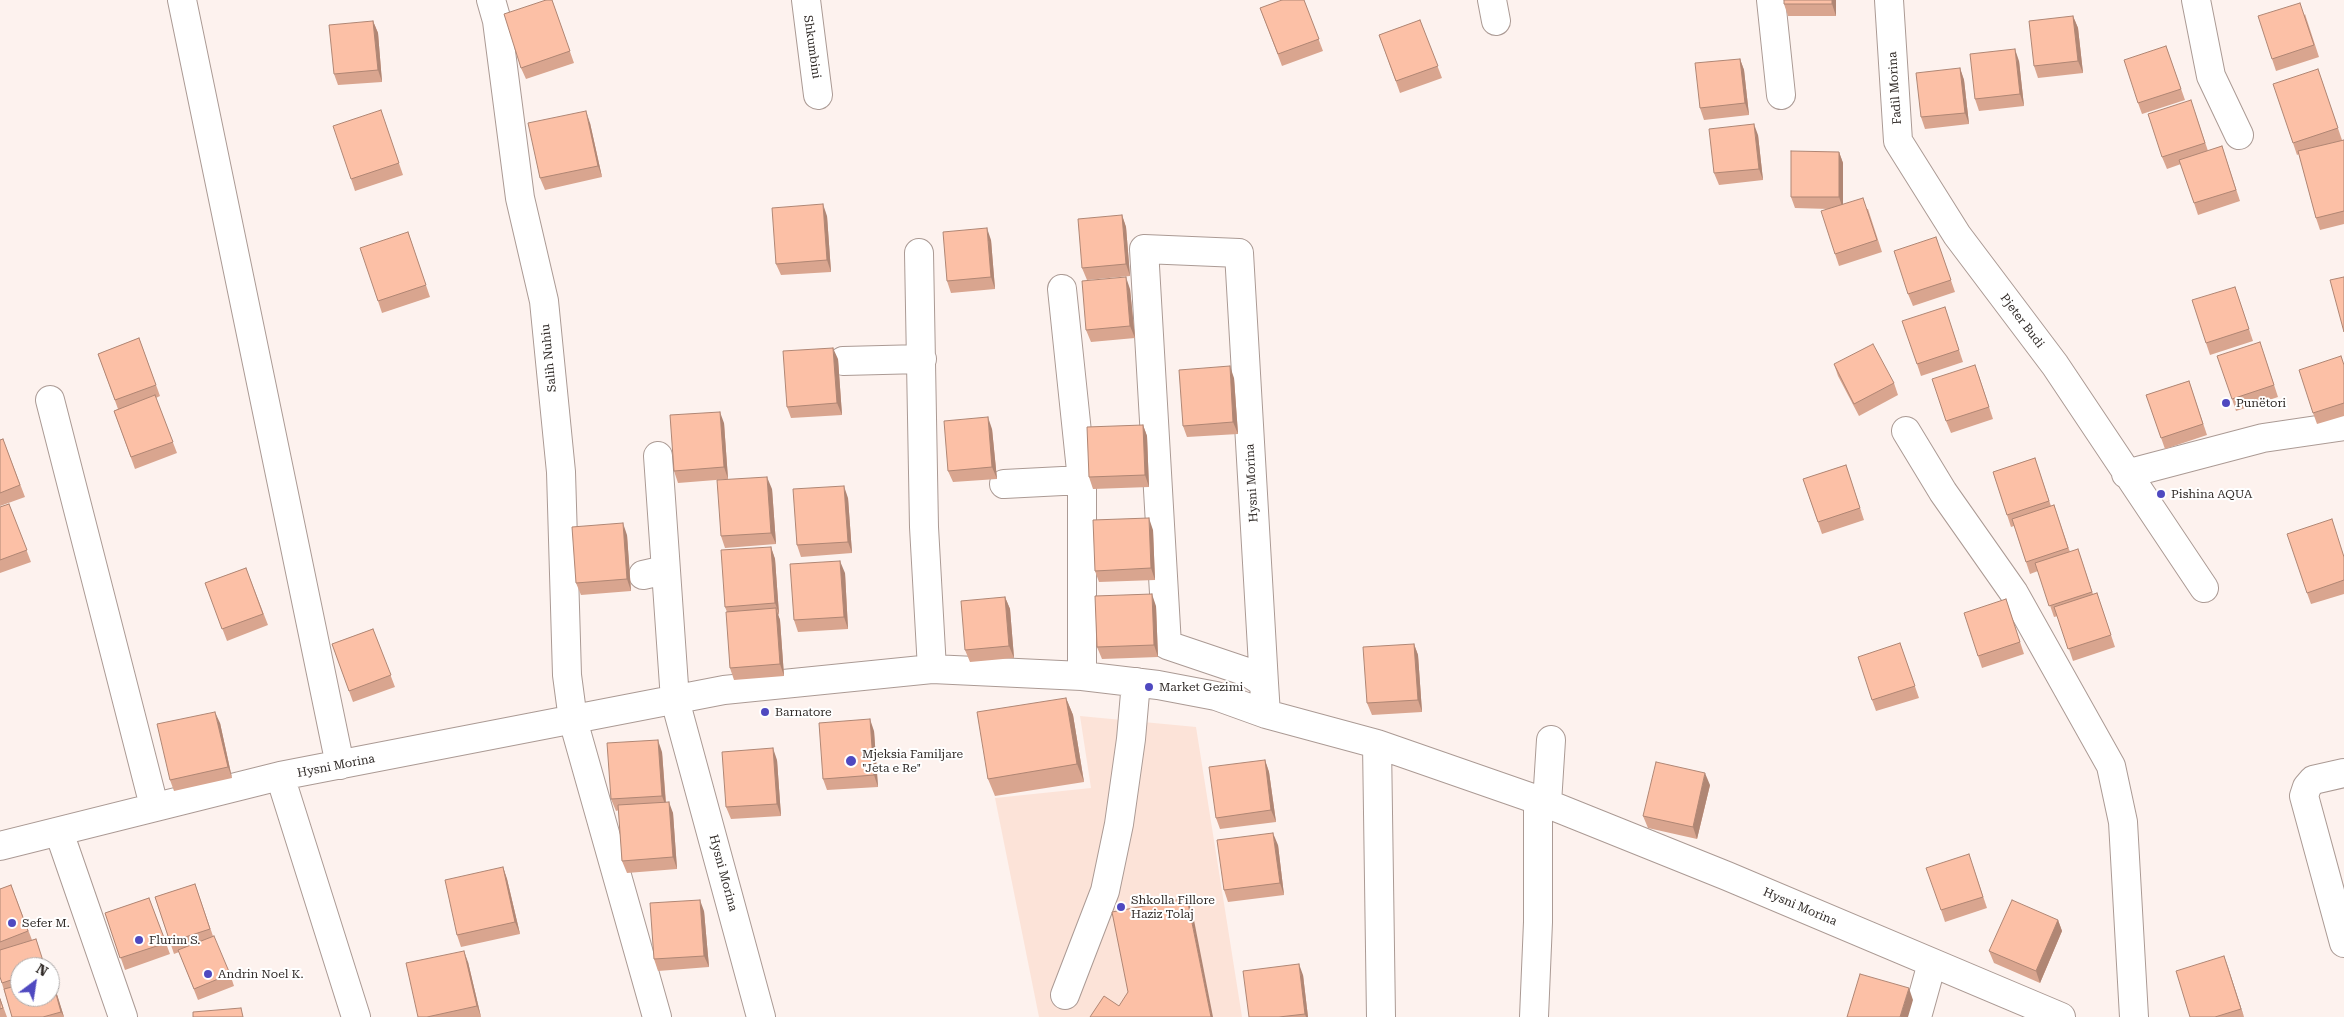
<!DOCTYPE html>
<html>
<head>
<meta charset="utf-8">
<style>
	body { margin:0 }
	#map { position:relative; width:2344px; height:1017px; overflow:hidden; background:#fdf2ee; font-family:"Roboto Serif",serif }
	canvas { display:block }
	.north { position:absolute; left:10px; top:957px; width:50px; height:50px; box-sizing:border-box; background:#fff; border:1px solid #adaaa9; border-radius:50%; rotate:31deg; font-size:14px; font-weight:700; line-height:20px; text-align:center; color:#312b28 }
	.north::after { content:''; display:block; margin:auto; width:18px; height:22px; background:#4f49c0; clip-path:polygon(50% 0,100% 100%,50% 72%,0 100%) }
</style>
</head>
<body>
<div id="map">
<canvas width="2344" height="1017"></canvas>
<div class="north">N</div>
</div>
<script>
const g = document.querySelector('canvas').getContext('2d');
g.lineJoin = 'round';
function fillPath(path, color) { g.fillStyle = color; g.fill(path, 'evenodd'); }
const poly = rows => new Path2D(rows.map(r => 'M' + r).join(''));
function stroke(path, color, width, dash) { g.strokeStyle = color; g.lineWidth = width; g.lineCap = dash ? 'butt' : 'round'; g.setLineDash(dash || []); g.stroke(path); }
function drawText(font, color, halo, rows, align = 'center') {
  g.font = font + ' "Roboto Serif",serif'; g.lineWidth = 4; g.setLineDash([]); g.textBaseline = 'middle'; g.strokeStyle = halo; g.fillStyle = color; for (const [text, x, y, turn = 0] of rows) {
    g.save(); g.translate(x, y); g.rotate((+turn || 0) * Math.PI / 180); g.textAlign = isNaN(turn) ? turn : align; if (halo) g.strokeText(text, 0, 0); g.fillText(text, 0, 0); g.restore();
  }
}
fillPath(poly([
	[1080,716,1196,727,1242,1017,1039,1017,995,798,1091,788]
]), '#fce3d8');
const minor = poly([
	[182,0,340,765],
	[491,0,497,21,520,198,544,301,561,472,567,675,573,720,657,1017],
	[806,0,818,95],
	[1492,0,1496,21],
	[1771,0,1781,95],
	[1889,0,1898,141,1957,235,2055,365,2204,588],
	[2196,0,2211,76,2239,135],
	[919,253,924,527,932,669],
	[1062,289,1082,480,1082,676],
	[843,361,922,359],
	[50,400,154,806],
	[1906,431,1943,492,2014,593,2111,766,2123,822,2134,1017],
	[658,456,675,700,761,1017],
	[2126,474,2263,438,2344,426],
	[1004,484,1082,480],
	[643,575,665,570],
	[1264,683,1247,672,1167,645,1144,249,1239,253,1264,683,1266,714],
	[1377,744,1381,1017],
	[2344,773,2313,780,2307,787,2304,796,2344,943],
	[280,776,356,1017],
	[1547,803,1551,740],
	[59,832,123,1017],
	[0,846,280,776,724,690,932,669,1082,676,1158,685,1216,696,1266,714,1377,744,1538,800,1727,876,2061,1017],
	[1065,995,1105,891,1119,824,1131,739,1136,682],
	[1534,1017,1538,922,1538,800],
	[1917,1017,1932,963]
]);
stroke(minor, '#ab9a94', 30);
stroke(minor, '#fff', 28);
fillPath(poly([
	[552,0,574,63,526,79,521,68],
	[1304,0,1323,51,1282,66,1260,8],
	[1836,0,1836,16,1788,16,1784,4],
	[2305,14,2319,57,2276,71,2272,59],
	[2073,16,2078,28,2083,73,2038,78,2034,66],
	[1420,20,1442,78,1400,93,1379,35],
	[373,21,378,33,382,82,338,85,334,74],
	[2166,46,2185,100,2142,114,2138,103],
	[1740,59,1744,70,1749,115,1704,120,1700,108],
	[2019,61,2024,106,1979,111,1975,99],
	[1960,68,1964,80,1969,124,1925,129,1921,117],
	[2322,81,2342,140,2344,140,2344,224,2320,230,2316,218,2299,154,2297,155,2293,143],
	[2195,112,2208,151,2222,146,2240,201,2198,215,2181,164,2167,169,2162,157],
	[385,122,403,175,355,191,351,179],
	[590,123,602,177,545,190,540,178],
	[1758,135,1763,180,1719,185,1714,173],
	[1839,152,1843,163,1843,204,1868,209,1882,252,1839,266,1835,254,1829,209,1795,208,1791,197],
	[1122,215,1126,227,1130,276,1087,280,1082,268],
	[827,216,831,272,781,275,776,264],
	[408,232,430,297,382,313,378,301],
	[1936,237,1955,292,1913,306,1908,294],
	[991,240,995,289,951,293,947,281],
	[2235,287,2253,341,2210,355,2206,343],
	[1130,289,1135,338,1091,342,1086,330],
	[1945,307,1963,362,1921,376,1917,364],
	[139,338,160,396,156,398,177,453,135,469,114,411,118,409,98,354],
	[2264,354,2278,397,2236,411,2232,399],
	[838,359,842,415,791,418,787,407],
	[1834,364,1894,383,1898,395,1859,416,1838,376],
	[2344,364,2344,416,2317,424,2313,413],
	[1979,376,1993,419,1951,433,1946,421],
	[1234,378,1238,434,1187,437,1183,426],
	[2189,381,2207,435,2165,449,2146,395],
	[724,423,728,479,678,483,674,471],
	[1143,425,1147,436,1149,487,1093,489,1089,477],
	[992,429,997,479,953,482,948,471],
	[3,439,25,497,0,506,0,440],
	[2035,458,2051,506,2054,505,2070,552,2078,549,2093,594,2097,593,2115,647,2073,661,2058,616,2054,617,2038,571,2030,574,2014,526,2011,527,1993,472],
	[1846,465,1864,520,1822,534,1803,479],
	[772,489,776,544,725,548,721,536],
	[848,498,852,553,801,557,797,545],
	[9,504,31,562,0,573,0,507],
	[1153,530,1155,580,1099,582,1095,571],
	[627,535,631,591,581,595,576,583],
	[771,547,775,559,779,614,778,615,780,620,784,676,734,680,730,668,727,612,725,607],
	[2344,556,2344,594,2311,604,2307,593],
	[246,568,268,625,227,641,205,583],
	[845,573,848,629,798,632,794,620],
	[1005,597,1010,609,1014,658,970,662,965,650],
	[2006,599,2024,654,1982,668,1978,656],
	[1156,606,1158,657,1102,659,1097,647],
	[373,629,395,687,353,702,332,644],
	[1900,643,1919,698,1876,711,1872,700],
	[1414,644,1418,655,1422,712,1372,715,1367,703],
	[1066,698,1073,715,1084,782,995,796,988,779],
	[220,723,232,778,174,791,170,780],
	[874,731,878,787,827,790,823,779],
	[662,752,666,802,673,813,677,869,627,873,622,861,619,810,616,811,611,799],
	[777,760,781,816,731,819,726,807],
	[1265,760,1269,772,1276,822,1220,829,1216,818],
	[1710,785,1697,839,1648,828,1643,816],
	[1278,845,1284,895,1228,902,1224,890],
	[1973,866,1987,908,1945,922,1941,910],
	[503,867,507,879,520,934,461,947,457,935],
	[195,884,213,936,230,974,234,986,198,1000,179,952,174,954,155,897],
	[11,885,32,940,36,939,40,951,20,967,20,997,55,988,64,1017,12,1017,0,977,0,889],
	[149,898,170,954,125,970,105,913],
	[704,911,709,967,658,971,654,959],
	[2058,920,2062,931,2040,983,1994,963,1989,951],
	[2224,956,2244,1017,2190,1017],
	[468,962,481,1017,418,1017],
	[1303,975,1308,1017,1249,1017],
	[0,998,7,1017,0,1017]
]), '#d9a58f');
fillPath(poly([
	[1832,0,1836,0,1836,16,1832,4],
	[2073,16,2078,28,2083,73,2078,61],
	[373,21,378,33,382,82,378,70],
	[2015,49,2019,61,2024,106,2020,94],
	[1740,59,1744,70,1749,115,1745,103],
	[1960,68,1964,80,1969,124,1965,113],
	[586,111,590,123,602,177,598,166],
	[1754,124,1758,135,1763,180,1759,169],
	[1839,152,1843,163,1843,209,1839,197],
	[823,204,827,216,831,272,827,260],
	[1122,215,1126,227,1130,276,1126,264],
	[987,228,991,240,995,289,991,277],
	[1126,277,1130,289,1135,338,1130,326],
	[833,348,838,359,842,415,837,403],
	[1230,366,1234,378,1238,434,1233,422],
	[720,412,724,423,728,479,724,467],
	[988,417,992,429,997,479,992,467],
	[1143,425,1147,436,1149,487,1145,475],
	[767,477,772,489,776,544,771,533],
	[844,486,848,498,852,553,848,542],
	[1149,518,1153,530,1155,580,1151,568],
	[623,523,627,535,631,591,627,579],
	[771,547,775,559,779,614,775,603],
	[840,561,845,573,848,629,844,617],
	[1152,594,1156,606,1158,657,1154,645],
	[1005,597,1010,609,1014,658,1009,646],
	[776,608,780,620,784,676,780,664],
	[1414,644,1418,655,1422,712,1418,700],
	[1066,698,1073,715,1084,782,1077,764],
	[215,712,220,723,232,778,228,767],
	[870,719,874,731,878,787,874,775],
	[658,740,662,752,666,807,662,796],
	[773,748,777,760,781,816,777,804],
	[1265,760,1269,772,1276,822,1271,810],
	[1705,773,1710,785,1697,839,1693,827],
	[669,802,673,813,677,869,673,857],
	[1273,833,1278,845,1284,895,1280,883],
	[503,867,507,879,520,934,515,922],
	[1187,898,1193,915,1213,1017,1211,1017],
	[700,900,704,911,709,967,704,956],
	[2058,920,2062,931,2040,983,2036,971],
	[464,951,468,962,481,1017,477,1006],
	[2224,956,2228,967,2244,1017,2241,1009],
	[1299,964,1303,975,1308,1017,1306,1017,1305,1014],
	[51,976,55,988,64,1017,61,1012],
	[1909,988,1913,1000,1908,1017,1900,1017]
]), '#b08674');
const building = poly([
	[546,0,552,0,570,51,521,68,504,14,546,0],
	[1282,0,1304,0,1319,39,1278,54,1260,8,1282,0],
	[1784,0,1832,0,1832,4,1784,4,1784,0],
	[2300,3,2314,45,2272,59,2258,16,2300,3],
	[2073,16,2078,61,2034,66,2029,21,2073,16],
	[1420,20,1438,66,1396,81,1379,35,1420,20],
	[373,21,378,70,334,74,329,25,373,21],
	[2166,46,2181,89,2138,103,2124,60,2166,46],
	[2015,49,2020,94,1975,99,1970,54,2015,49],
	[1740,59,1745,103,1700,108,1695,63,1740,59],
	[1960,68,1965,113,1921,117,1916,73,1960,68],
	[2318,69,2338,128,2293,143,2273,84,2318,69],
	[2191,100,2205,143,2162,157,2148,114,2191,100],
	[381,110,399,163,351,179,333,126,381,110],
	[586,111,598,166,540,178,528,123,586,111],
	[1754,124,1759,169,1714,173,1709,129,1754,124],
	[2344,140,2344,211,2316,218,2298,151,2344,140],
	[2222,146,2236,190,2194,203,2179,160,2222,146],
	[1791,151,1839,152,1839,197,1791,197,1791,151],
	[1863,198,1877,240,1835,254,1821,211,1863,198],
	[823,204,827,260,776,264,772,208,823,204],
	[1122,215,1126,264,1082,268,1078,219,1122,215],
	[987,228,991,277,947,281,943,232,987,228],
	[408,232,426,285,378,301,360,248,408,232],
	[1936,237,1951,280,1908,294,1894,251,1936,237],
	[1126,277,1130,326,1086,330,1082,281,1126,277],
	[2344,277,2344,332,2330,280,2344,277],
	[2235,287,2249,329,2206,343,2192,300,2235,287],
	[1945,307,1959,350,1917,364,1902,321,1945,307],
	[139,338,156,385,115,400,98,354,139,338],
	[2260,342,2274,385,2232,399,2217,356,2260,342],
	[1873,344,1894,383,1854,404,1834,364,1873,344],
	[833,348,837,403,787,407,783,351,833,348],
	[2341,356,2344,365,2344,403,2313,413,2299,370,2341,356],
	[1975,365,1989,407,1946,421,1932,379,1975,365],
	[1230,366,1233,422,1183,426,1179,370,1230,366],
	[2189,381,2203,424,2161,438,2146,395,2189,381],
	[155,395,173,442,131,457,114,411,155,395],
	[720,412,724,467,674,471,670,415,720,412],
	[988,417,992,467,948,471,944,421,988,417],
	[1143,425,1145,475,1089,477,1087,427,1143,425],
	[3,439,20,485,0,493,0,440,3,439],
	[2035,458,2049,501,2007,515,1993,472,2035,458],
	[1846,465,1860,508,1818,522,1803,479,1846,465],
	[767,477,771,533,721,536,717,480,767,477],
	[844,486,848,542,797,545,793,489,844,486],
	[9,504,27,550,0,560,0,507,9,504],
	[2054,505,2068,548,2026,562,2012,519,2054,505],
	[1149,518,1151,568,1095,571,1093,520,1149,518],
	[2332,519,2344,557,2344,580,2307,593,2287,534,2332,519],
	[623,523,627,579,576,583,572,527,623,523],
	[771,547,775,603,725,607,721,550,771,547],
	[2078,549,2092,592,2049,606,2035,563,2078,549],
	[840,561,844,617,794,620,790,564,840,561],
	[246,568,263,614,222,629,205,583,246,568],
	[2097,593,2111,635,2068,649,2054,607,2097,593],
	[1152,594,1154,645,1097,647,1095,596,1152,594],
	[1005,597,1009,646,965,650,961,601,1005,597],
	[2006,599,2020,642,1978,656,1964,613,2006,599],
	[776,608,780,664,730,668,726,612,776,608],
	[373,629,391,675,349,691,332,644,373,629],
	[1900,643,1915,686,1872,700,1858,657,1900,643],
	[1414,644,1418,700,1367,703,1363,647,1414,644],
	[1066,698,1077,764,988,779,977,712,1066,698],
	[215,712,228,767,170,780,157,724,215,712],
	[870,719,874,775,823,779,819,723,870,719],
	[658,740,662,796,611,799,607,743,658,740],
	[773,748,777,804,726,807,722,752,773,748],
	[1265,760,1271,810,1216,818,1209,767,1265,760],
	[1656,762,1705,773,1693,827,1643,816,1656,762],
	[669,802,673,857,622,861,618,805,669,802],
	[1273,833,1280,883,1224,890,1217,840,1273,833],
	[1969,854,1983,897,1941,910,1926,868,1969,854],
	[503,867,515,922,457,935,445,880,503,867],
	[195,884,210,929,170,942,155,897,195,884],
	[11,885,28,931,0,942,0,889,11,885],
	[149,898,166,943,120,958,105,913,149,898],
	[1187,898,1211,1017,1090,1017,1104,996,1119,1006,1128,992,1112,912,1187,898],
	[700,900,704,956,654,959,650,903,700,900],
	[2012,900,2058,920,2036,971,1989,951,2012,900],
	[214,936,230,974,194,989,178,950,214,936],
	[36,939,45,967,20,967,20,977,2,983,0,977,0,950,36,939],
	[464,951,477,1006,427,1017,418,1017,406,963,464,951],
	[2224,956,2241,1009,2215,1017,2190,1017,2176,971,2224,956],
	[1299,964,1305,1014,1279,1017,1249,1017,1243,971,1299,964],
	[1860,974,1909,988,1900,1017,1847,1017,1860,974],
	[50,976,51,976,61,1012,43,1017,12,1017,4,989,20,985,20,997,50,997,50,976],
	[0,999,3,1008,0,1009,0,999],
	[241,1008,243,1017,193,1017,193,1012,241,1008]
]);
fillPath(building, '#fcc0a6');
stroke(building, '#b08674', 1);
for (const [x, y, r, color] of [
	[2226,403,5,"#4f49c0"],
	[2161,494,5,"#4f49c0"],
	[1149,687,5,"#4f49c0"],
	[765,712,5,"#4f49c0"],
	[851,761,6,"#4f49c0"],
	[1121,907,5,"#4f49c0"],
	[12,923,5,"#4f49c0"],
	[139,940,5,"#4f49c0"],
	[208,974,5,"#4f49c0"]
]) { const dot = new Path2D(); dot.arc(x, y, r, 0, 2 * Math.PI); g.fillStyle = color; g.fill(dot); stroke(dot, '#fff', 2); }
drawText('12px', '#312b28', '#fff', [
	["Shkumbini",812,47,82],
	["Fadil Morina",1895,88,-94],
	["Pjeter Budi",2022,321,53],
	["Salih Nuhiu",549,358,-96],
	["Hysni Morina",1252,483,-93],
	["Hysni Morina",336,766,-11],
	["Hysni Morina",723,873,75],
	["Hysni Morina",1800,907,23]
]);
drawText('12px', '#312b28', '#fff', [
	["Punëtori",2236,403],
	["Pishina AQUA",2171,494],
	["Market Gezimi",1159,687],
	["Barnatore",775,712],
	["Mjeksia Familjare",862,754],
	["\"Jeta e Re\"",862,768],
	["Shkolla Fillore",1131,900],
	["Haziz Tolaj",1131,914],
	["Sefer M.",22,923],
	["Flurim S.",149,940],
	["Andrin Noel K.",218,974]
], 'left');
</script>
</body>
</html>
